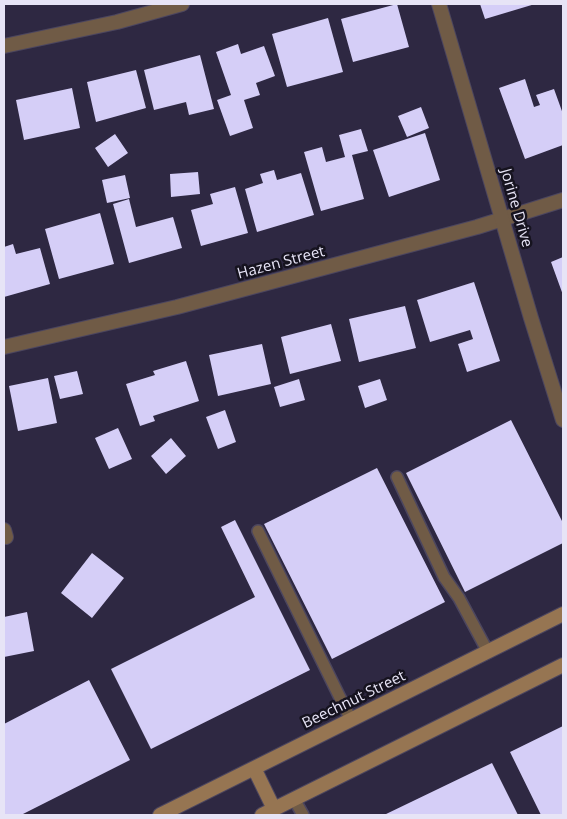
<!DOCTYPE html>
<html>
<head>
<meta charset="utf-8">
<style>
	body { margin:0 }
	#map { position:relative; width:567px; height:819px; overflow:hidden; background:#2e2842; font-family:"Open Sans",sans-serif }
	canvas { display:block }
	.frame { position:absolute; inset:0; border:5px solid #e7e4f6; pointer-events:none }
</style>
</head>
<body>
<div id="map">
<canvas width="567" height="819"></canvas>
<div class="frame"></div>
</div>
<script>
const g = document.querySelector('canvas').getContext('2d');
g.lineJoin = 'round';
function fillPath(path, color) { g.fillStyle = color; g.fill(path, 'evenodd'); }
const poly = rows => new Path2D(rows.map(r => 'M' + r).join(''));
function stroke(path, color, width, dash) { g.strokeStyle = color; g.lineWidth = width; g.lineCap = dash ? 'butt' : 'round'; g.setLineDash(dash || []); g.stroke(path); }
function drawText(font, color, halo, rows, align = 'center') {
  g.font = font + ' "Open Sans",sans-serif'; g.lineWidth = 5; g.setLineDash([]); g.textBaseline = 'middle'; g.strokeStyle = halo; g.fillStyle = color; for (const [text, x, y, turn = 0] of rows) {
    g.save(); g.translate(x, y); g.rotate((+turn || 0) * Math.PI / 180); g.textAlign = isNaN(turn) ? turn : align; if (halo) g.strokeText(text, 0, 0); g.fillText(text, 0, 0); g.restore();
  }
}
fillPath(poly([
	[397,4,409,47,353,62,341,19],
	[480,4,535,4,485,19],
	[328,18,343,72,287,87,272,34],
	[238,44,241,54,264,46,275,76,256,83,260,95,244,100,253,128,230,136,217,100,231,95,216,52],
	[200,55,214,109,189,115,186,102,154,110,144,70],
	[136,70,146,108,96,122,87,82],
	[525,79,534,107,540,105,536,95,554,89,563,114,563,145,525,159,499,88],
	[72,88,80,128,24,140,16,100],
	[421,107,429,128,407,137,398,116],
	[361,129,368,151,352,155,364,199,321,211,304,152,322,147,326,162,345,157,339,135],
	[425,133,440,180,389,197,373,150],
	[115,134,128,153,108,167,95,148],
	[274,170,277,180,301,173,314,215,257,232,245,189,263,183,260,174],
	[198,172,200,194,171,197,170,174],
	[125,175,130,198,107,203,102,180],
	[235,187,248,233,201,246,191,210,213,204,210,194],
	[129,199,136,227,173,217,182,248,129,263,113,204],
	[100,213,114,264,59,279,45,229],
	[13,244,16,254,40,248,50,284,4,297,4,247],
	[563,257,563,295,551,262],
	[474,282,500,361,467,372,458,344,473,339,470,330,430,342,417,300],
	[405,306,416,348,359,362,349,319],
	[331,324,341,361,290,374,281,337],
	[262,344,271,384,218,396,209,355],
	[186,361,199,401,153,416,155,421,140,426,126,384,155,375,153,371],
	[77,371,83,394,60,399,54,376],
	[48,378,57,423,18,431,9,386],
	[299,379,305,400,280,407,274,387],
	[380,379,387,400,365,408,358,386],
	[225,410,236,442,218,449,206,417],
	[511,420,563,523,563,543,465,592,406,473],
	[118,428,132,459,109,469,95,438],
	[171,438,186,456,166,474,151,456],
	[377,468,445,602,332,659,264,524],
	[235,520,310,670,151,749,111,669,255,597,221,527],
	[92,553,124,578,92,618,61,593],
	[27,612,34,651,4,657,4,617],
	[89,680,130,760,21,815,4,815,4,724],
	[563,726,563,815,541,815,510,752],
	[492,763,518,815,384,815]
]), '#d5cef7');
const service = poly([
	[397,477,444,577,459,598,488,652],
	[258,531,351,720],
	[294,799,303,815]
]);
const minor = poly([
	[4,46,117,22,182,4],
	[4,347,177,307,477,227,563,200],
	[4,530,6,537]
]);
const tertiary = poly([
	[439,4,531,318,563,420]
]);
const secondary = poly([
	[254,768,274,809],
	[160,815,563,614],
	[262,815,563,665]
]);
stroke(service, '#4c465f', 14);
stroke(minor, '#4c465f', 16);
stroke(tertiary, '#4c465f', 16);
stroke(secondary, '#4c465f', 16);
stroke(service, '#705b46', 11);
stroke(minor, '#705b46', 14);
stroke(tertiary, '#705b46', 14);
stroke(secondary, '#967552', 14);
drawText('15px', '#e7e4f6', '#16131f', [
	["Jorine Drive",516,208,74],
	["Hazen Street",281,263,-15],
	["Beechnut Street",354,700,-26]
]);
</script>
</body>
</html>
